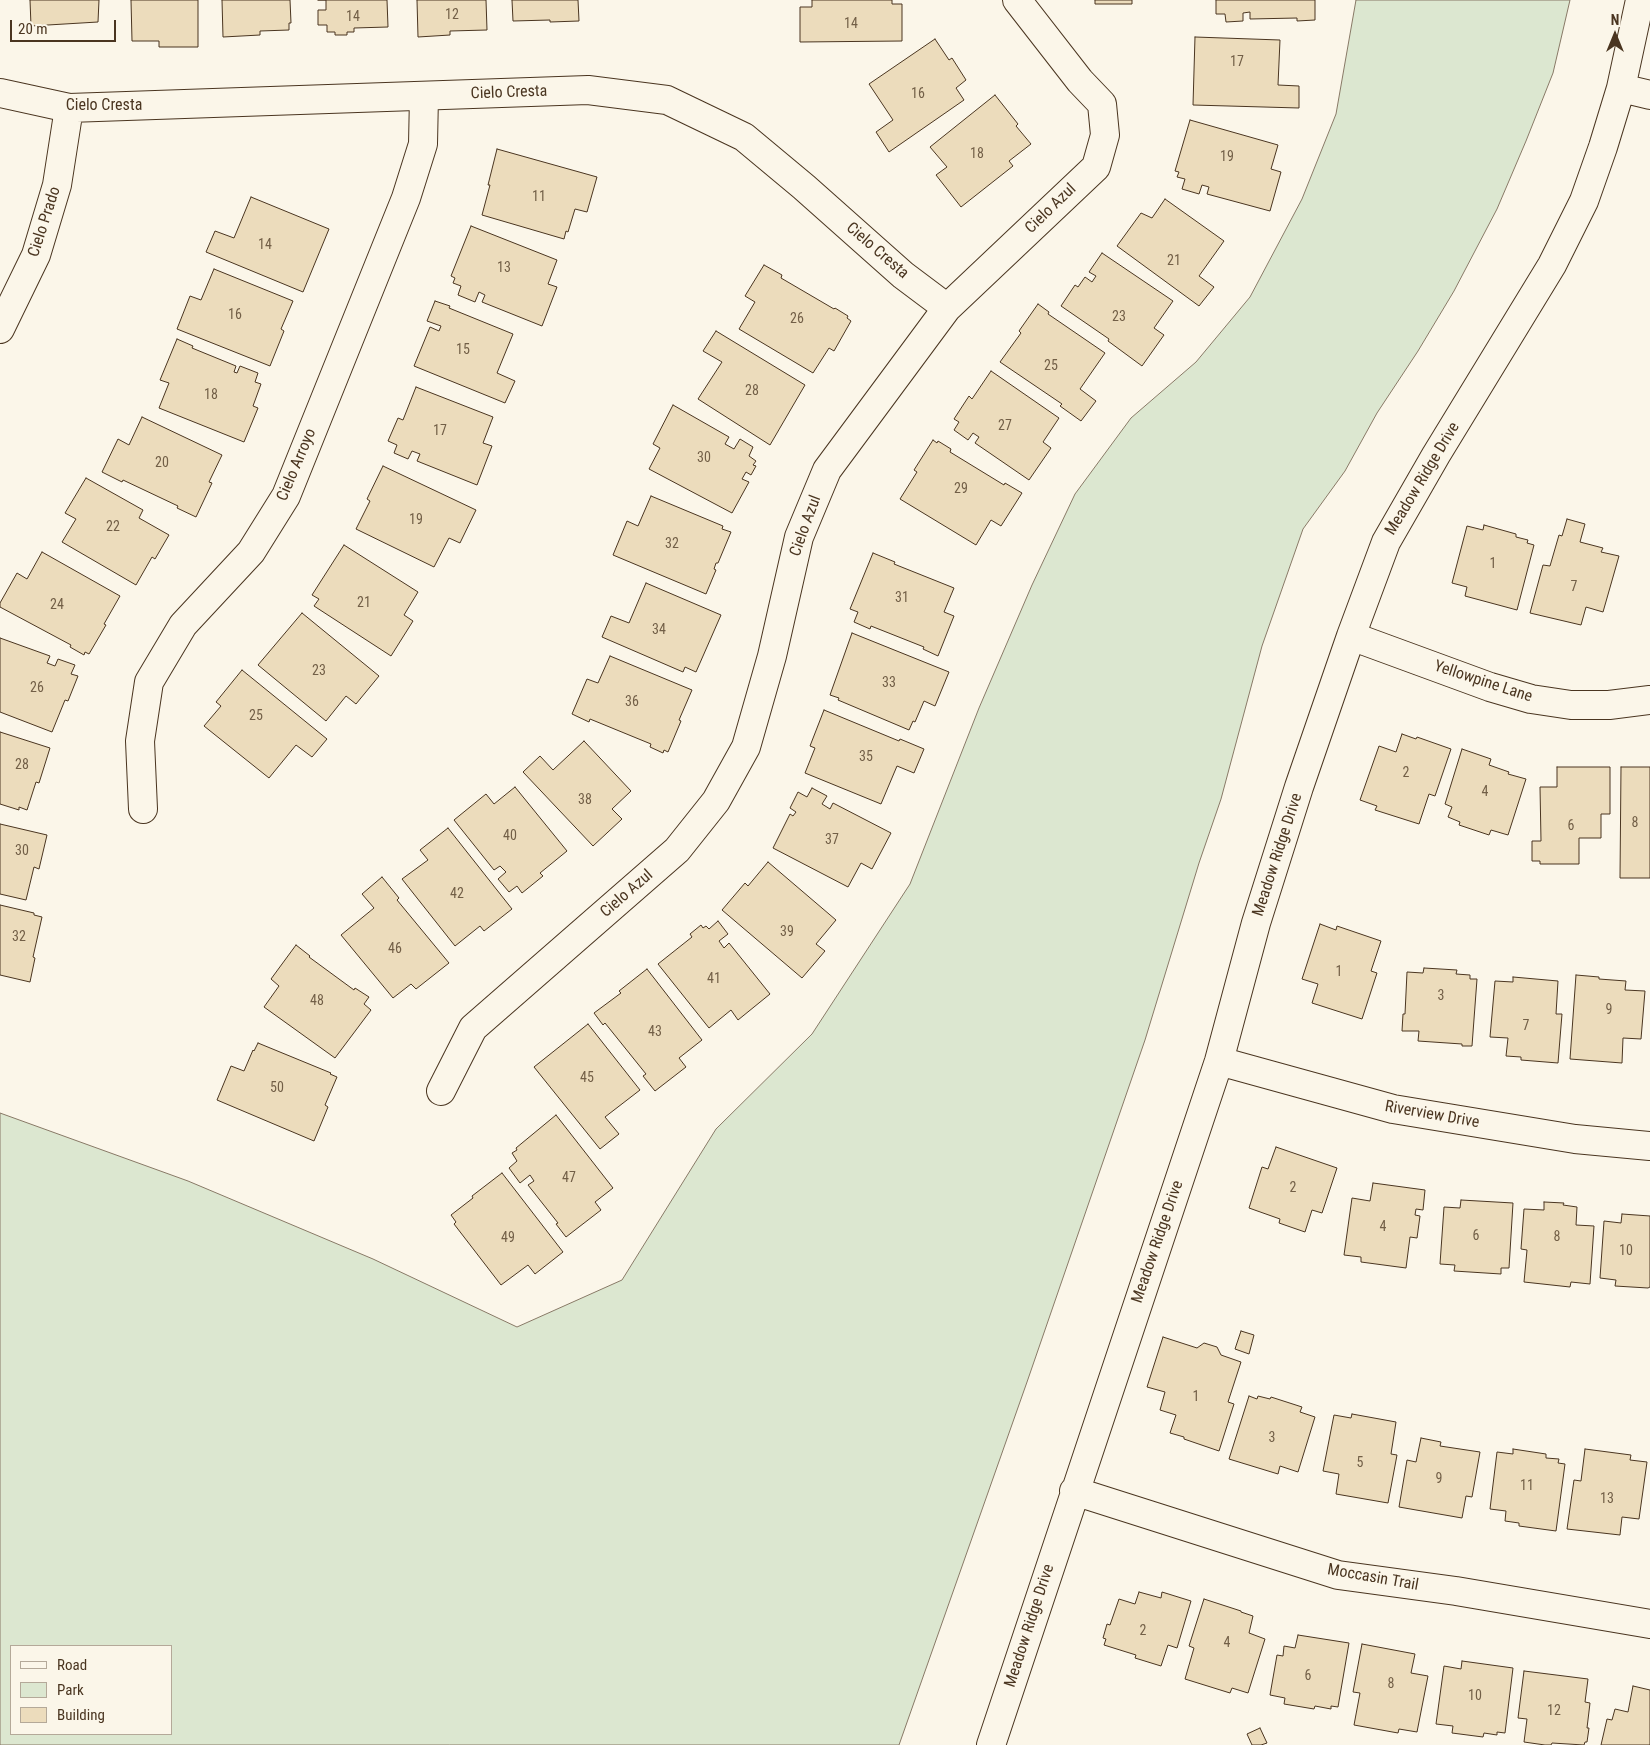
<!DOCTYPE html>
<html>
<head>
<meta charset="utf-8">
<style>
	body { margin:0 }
	#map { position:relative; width:1650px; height:1745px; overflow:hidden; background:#fbf6e9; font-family:"Roboto Condensed",sans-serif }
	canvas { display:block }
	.legend { position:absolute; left:10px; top:1645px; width:162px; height:90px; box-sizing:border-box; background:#fbf6e9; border:1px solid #b4a999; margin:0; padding:6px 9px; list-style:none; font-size:15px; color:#4a3520 }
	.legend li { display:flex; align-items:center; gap:10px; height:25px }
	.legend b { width:25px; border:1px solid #b4a999 }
	.north { position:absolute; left:1590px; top:10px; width:50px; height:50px; -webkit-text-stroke:4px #fbf6e9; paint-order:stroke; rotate:0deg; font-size:14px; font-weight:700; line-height:20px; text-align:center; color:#4a3520 }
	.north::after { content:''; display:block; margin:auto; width:18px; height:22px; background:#4a3520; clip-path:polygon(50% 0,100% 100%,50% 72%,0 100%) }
	.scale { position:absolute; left:10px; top:20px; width:106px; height:22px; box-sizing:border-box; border:2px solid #4a3520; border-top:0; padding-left:6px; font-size:15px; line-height:18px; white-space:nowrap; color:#4a3520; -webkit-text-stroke:4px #fbf6e9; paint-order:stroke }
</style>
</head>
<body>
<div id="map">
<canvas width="1650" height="1745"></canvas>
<ul class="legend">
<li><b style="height:6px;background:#fbf6e9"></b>Road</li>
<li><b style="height:14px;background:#dce7d0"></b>Park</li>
<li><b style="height:14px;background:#ecdcbc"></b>Building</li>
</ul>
<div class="north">N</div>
<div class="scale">20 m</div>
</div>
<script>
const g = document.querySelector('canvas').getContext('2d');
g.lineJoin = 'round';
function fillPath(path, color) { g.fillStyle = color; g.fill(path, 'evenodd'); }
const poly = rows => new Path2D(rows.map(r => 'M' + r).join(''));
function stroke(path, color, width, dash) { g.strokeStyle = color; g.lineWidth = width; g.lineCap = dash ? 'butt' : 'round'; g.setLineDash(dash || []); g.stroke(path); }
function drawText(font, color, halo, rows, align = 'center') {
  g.font = font + ' "Roboto Condensed",sans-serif'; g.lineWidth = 4; g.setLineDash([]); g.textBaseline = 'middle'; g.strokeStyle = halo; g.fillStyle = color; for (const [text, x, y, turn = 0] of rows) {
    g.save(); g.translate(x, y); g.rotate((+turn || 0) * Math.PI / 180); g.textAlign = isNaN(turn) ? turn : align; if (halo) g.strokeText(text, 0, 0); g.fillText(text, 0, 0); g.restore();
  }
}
const green = poly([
	[1356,0,1570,0,1553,73,1526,141,1497,209,1454,291,1418,351,1377,413,1345,471,1303,529,1262,646,1221,799,1199,863,1145,1040,1027,1382,899,1745,0,1745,0,1113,188,1181,373,1259,517,1327,622,1280,716,1129,812,1034,910,884,979,708,1032,585,1075,494,1131,418,1196,362,1250,297,1302,199,1336,114,1356,0],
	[11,1646,171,1646,171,1734,11,1734,11,1646]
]);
fillPath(green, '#dce7d0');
stroke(green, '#887966', 1);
const building = poly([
	[30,0,99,0,98,22,31,26,30,0],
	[131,0,198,0,198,47,159,47,159,41,132,41,131,0],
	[222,0,290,0,291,23,289,23,289,30,260,31,260,35,223,37,222,0],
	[318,0,387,0,388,27,354,28,354,32,347,32,347,35,335,35,335,32,327,32,327,25,318,25,318,10,326,10,326,0,318,0],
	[417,0,486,0,487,30,450,31,450,35,418,37,417,0],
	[512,0,578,0,579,21,550,22,550,20,513,21,512,0],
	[812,0,892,0,892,4,902,4,902,41,800,42,800,7,812,7,812,0],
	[1095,0,1132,0,1132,4,1095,4,1095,0],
	[1216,0,1315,0,1315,20,1297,21,1297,18,1250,19,1250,12,1243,13,1243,21,1226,22,1225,14,1216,14,1216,0],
	[1195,37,1280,40,1278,85,1299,86,1299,108,1193,105,1195,37],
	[935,39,949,60,952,58,966,80,956,88,964,100,889,152,876,132,893,120,869,84,935,39],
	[995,95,1018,124,1016,126,1031,144,1009,161,1013,166,961,207,936,175,947,167,930,147,995,95],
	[1190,120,1278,145,1271,169,1281,172,1270,211,1207,194,1209,187,1202,185,1199,194,1182,189,1185,179,1177,177,1179,172,1175,171,1190,120],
	[497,149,597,177,587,212,575,209,568,232,566,231,564,239,482,215,490,185,488,185,497,149],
	[251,197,329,229,303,292,206,252,215,231,234,238,251,197],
	[1165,199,1224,241,1199,276,1214,287,1199,306,1117,246,1141,213,1152,218,1165,199],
	[471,226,557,260,548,284,557,287,542,326,482,302,485,295,479,292,475,302,458,295,461,286,453,283,455,278,451,276,471,226],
	[1102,253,1173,301,1154,328,1164,335,1142,366,1108,341,1109,339,1061,306,1075,285,1078,287,1085,277,1092,282,1096,276,1089,272,1102,253],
	[764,265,782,275,781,278,834,309,835,308,848,316,847,318,851,321,834,351,829,348,813,373,739,329,755,302,745,296,764,265],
	[214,269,293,301,281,329,284,331,270,366,177,329,190,296,201,300,214,269],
	[435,301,450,306,449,308,513,334,497,373,515,381,505,403,414,366,430,327,439,331,441,326,427,321,435,301],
	[1038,304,1049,312,1048,314,1105,353,1080,389,1096,401,1081,421,1060,406,1062,404,1000,362,1021,333,1019,331,1038,304],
	[716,331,805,385,770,445,698,399,722,362,703,351,716,331],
	[177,339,193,346,192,348,236,366,234,372,237,373,240,366,258,373,255,382,261,384,253,406,258,408,244,442,159,408,169,383,160,380,177,339],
	[991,371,1059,418,1043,442,1051,448,1029,480,975,443,979,437,973,433,968,440,954,430,959,422,954,419,969,396,972,399,991,371],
	[416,387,493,417,483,443,492,446,477,485,417,461,420,454,412,451,408,459,394,453,397,445,388,441,398,418,403,420,416,387],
	[673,405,729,437,725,444,734,449,740,439,753,447,749,456,756,461,753,465,756,466,751,475,746,472,742,479,749,482,732,513,649,469,660,448,653,444,673,405],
	[142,417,222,455,209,482,212,483,196,517,177,508,178,506,123,480,122,482,102,472,118,439,129,445,142,417],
	[933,440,937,443,938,441,951,449,950,452,1004,485,1005,483,1022,493,1001,526,991,520,976,545,900,499,917,472,914,470,933,440],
	[383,466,476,510,460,543,449,538,434,567,356,529,370,501,367,499,383,466],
	[86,478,143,510,139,518,169,535,155,559,152,557,136,585,62,542,76,519,65,513,86,478],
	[651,496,723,526,722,529,731,532,718,563,716,563,714,569,716,570,706,594,613,555,627,521,638,526,651,496],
	[1567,519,1585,524,1580,542,1603,548,1601,552,1619,556,1603,612,1586,607,1581,625,1530,613,1543,565,1550,566,1559,535,1562,536,1567,519],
	[1484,525,1516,534,1516,537,1528,540,1527,543,1534,545,1517,610,1465,596,1467,587,1452,583,1467,526,1483,530,1484,525],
	[344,545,418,592,404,615,413,621,391,656,314,606,319,599,312,595,344,545],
	[42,552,120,596,104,624,106,625,89,654,85,652,84,655,70,647,71,645,0,607,0,603,17,573,27,579,42,552],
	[873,553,895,562,894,564,954,588,944,612,954,616,938,656,923,649,924,647,871,626,870,629,854,622,858,612,850,609,873,553],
	[646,583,721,615,696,672,685,667,683,672,602,637,611,616,629,623,646,583],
	[302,613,379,676,356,704,346,696,326,721,258,665,302,613],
	[852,633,949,672,935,706,924,701,915,722,913,721,909,730,838,700,839,698,830,695,852,633],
	[0,638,50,656,47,663,55,666,58,659,75,665,71,674,78,676,68,701,65,700,52,732,0,712,0,638],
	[610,656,692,690,679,720,681,721,668,752,664,750,663,753,650,747,651,744,590,719,589,722,572,714,587,679,598,683,610,656],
	[242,670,327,739,312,757,296,745,269,778,204,726,221,706,216,702,242,670],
	[824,710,899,741,900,739,924,749,914,773,897,766,881,804,805,773,815,748,810,746,824,710],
	[0,732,50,748,39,783,36,782,27,810,19,807,19,810,0,804,0,732],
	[1402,734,1416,739,1417,737,1451,749,1435,796,1429,794,1419,824,1375,810,1377,806,1360,800,1379,746,1396,752,1402,734],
	[584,741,631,791,612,809,622,819,593,846,523,772,540,756,553,770,584,741],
	[1462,749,1491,759,1489,765,1509,772,1508,774,1526,779,1508,835,1491,830,1489,835,1459,825,1460,822,1448,817,1452,807,1445,804,1462,749],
	[1557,767,1610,767,1610,814,1601,814,1601,838,1579,838,1579,864,1540,864,1540,861,1532,861,1532,841,1541,841,1540,787,1557,787,1557,767],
	[1621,767,1650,767,1650,878,1620,878,1621,767],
	[515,787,567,851,540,873,543,876,522,893,517,886,509,892,498,879,506,872,500,866,494,870,454,820,486,794,494,804,515,787],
	[812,788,827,796,822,804,830,809,833,803,891,833,872,869,861,863,848,887,773,848,790,814,793,816,796,812,790,808,798,792,807,797,812,788],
	[0,824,47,835,39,869,34,867,26,900,0,894,0,824],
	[448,828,512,909,484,931,480,926,455,946,402,879,428,860,420,850,448,828],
	[768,862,836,920,816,944,825,951,802,978,722,910,745,883,748,886,768,862],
	[382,877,399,898,397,900,449,963,416,989,411,984,393,998,341,935,374,908,362,894,382,877],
	[0,905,34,913,34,915,42,917,33,957,35,958,30,982,0,975,0,905],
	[718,921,728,934,719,941,724,948,729,943,770,994,738,1020,731,1010,709,1028,658,964,692,937,690,934,701,925,703,928,706,926,709,929,718,921],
	[1320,924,1336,930,1337,926,1381,941,1371,971,1377,973,1362,1019,1312,1003,1318,984,1302,979,1320,924],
	[296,945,310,956,309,957,354,990,355,988,369,997,364,1004,371,1010,335,1058,264,1007,279,986,271,979,296,945],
	[1424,968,1457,970,1456,974,1470,975,1470,979,1477,979,1472,1046,1462,1046,1462,1044,1418,1041,1419,1031,1402,1031,1403,1014,1405,1014,1407,972,1423,973,1424,968],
	[647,969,702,1040,679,1058,686,1067,655,1091,643,1076,646,1074,605,1023,603,1025,594,1013,621,993,619,991,647,969],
	[1576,975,1599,977,1599,979,1626,981,1625,990,1645,991,1641,1039,1623,1038,1622,1063,1570,1059,1576,975],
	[1513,977,1558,981,1556,1014,1562,1014,1558,1063,1521,1060,1521,1057,1506,1056,1508,1038,1490,1037,1495,981,1513,982,1513,977],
	[588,1024,640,1090,605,1117,619,1134,600,1149,534,1067,588,1024],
	[258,1043,331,1073,330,1074,337,1077,325,1105,328,1107,314,1141,217,1100,231,1066,244,1071,253,1050,254,1051,258,1043],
	[556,1115,613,1188,595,1202,601,1210,566,1237,556,1224,558,1223,528,1185,534,1181,530,1175,520,1183,509,1168,517,1161,512,1153,517,1150,516,1148,556,1115],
	[1276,1147,1337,1168,1322,1213,1312,1210,1305,1232,1279,1223,1280,1219,1249,1208,1262,1167,1268,1169,1276,1147],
	[502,1173,563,1252,535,1274,528,1265,501,1285,454,1224,456,1222,451,1215,473,1198,472,1196,502,1173],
	[1373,1183,1425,1190,1423,1210,1416,1209,1415,1215,1420,1216,1417,1238,1410,1237,1406,1268,1361,1262,1361,1257,1344,1255,1352,1198,1370,1201,1373,1183],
	[1461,1200,1513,1203,1509,1268,1501,1268,1501,1274,1454,1271,1455,1265,1440,1264,1444,1207,1460,1208,1461,1200],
	[1544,1202,1564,1203,1563,1205,1577,1207,1576,1225,1594,1226,1590,1284,1571,1282,1570,1287,1524,1282,1527,1250,1521,1249,1524,1209,1544,1210,1544,1202],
	[1622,1214,1650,1216,1650,1287,1648,1288,1615,1286,1616,1280,1600,1278,1604,1221,1621,1223,1622,1214],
	[1241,1331,1254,1335,1249,1354,1235,1349,1241,1331],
	[1163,1337,1197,1348,1204,1343,1217,1347,1221,1355,1241,1362,1228,1402,1234,1404,1219,1451,1184,1439,1184,1437,1170,1433,1176,1415,1160,1410,1165,1392,1147,1387,1163,1337],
	[1249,1396,1257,1399,1258,1396,1270,1399,1271,1397,1302,1407,1300,1412,1315,1417,1298,1472,1280,1466,1278,1474,1229,1459,1249,1396],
	[1352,1414,1396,1422,1391,1454,1397,1455,1388,1503,1336,1494,1339,1474,1323,1471,1334,1415,1351,1418,1352,1414],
	[1421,1438,1441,1442,1440,1446,1480,1452,1472,1497,1466,1496,1462,1518,1399,1507,1407,1460,1416,1462,1421,1438],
	[1513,1449,1546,1454,1546,1458,1559,1459,1558,1463,1565,1464,1556,1531,1519,1526,1519,1523,1505,1521,1506,1511,1490,1509,1497,1452,1513,1454,1513,1449],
	[1585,1449,1631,1455,1630,1460,1647,1462,1639,1519,1622,1517,1620,1535,1567,1529,1574,1480,1581,1481,1585,1449],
	[1139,1592,1161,1598,1162,1592,1191,1601,1177,1648,1168,1645,1161,1666,1135,1658,1136,1655,1104,1645,1106,1639,1103,1638,1107,1624,1110,1625,1119,1599,1135,1604,1139,1592],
	[1204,1599,1241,1611,1241,1612,1253,1616,1249,1633,1265,1639,1248,1693,1232,1688,1230,1693,1185,1679,1194,1648,1189,1646,1204,1599],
	[1298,1635,1349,1643,1338,1707,1331,1706,1331,1709,1315,1706,1314,1709,1284,1704,1285,1698,1270,1695,1277,1655,1283,1656,1284,1646,1295,1648,1298,1635],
	[1362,1644,1415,1654,1411,1673,1428,1676,1417,1732,1399,1729,1398,1733,1354,1725,1360,1693,1353,1692,1362,1644],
	[1462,1661,1513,1668,1505,1733,1497,1732,1497,1735,1484,1733,1483,1737,1452,1733,1453,1726,1436,1724,1444,1666,1461,1669,1462,1661],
	[1524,1671,1588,1679,1585,1702,1590,1703,1587,1728,1589,1728,1587,1742,1585,1742,1584,1745,1552,1743,1551,1745,1545,1745,1524,1742,1527,1719,1518,1718,1524,1671],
	[1633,1686,1650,1690,1650,1745,1601,1745,1607,1719,1612,1720,1615,1709,1628,1712,1633,1686],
	[1260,1728,1267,1743,1261,1745,1252,1745,1247,1734,1260,1728]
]);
fillPath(building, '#ecdcbc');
stroke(building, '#4a3520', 1);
const minor = poly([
	[1621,88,1650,95],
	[0,93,69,108,588,90,667,100,744,137,804,187,903,275,947,308],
	[0,329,36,255,57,185,69,108],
	[1351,636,1490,687,1531,699,1571,705,1609,705,1650,700],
	[143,809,140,741,149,682,183,625,251,552,286,496,406,198,423,144,424,96],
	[1219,1061,1393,1109,1575,1139,1650,1146],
	[441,1091,473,1028,677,850,716,801,746,747,772,656,799,537,827,470,947,308,1096,167,1105,135,1102,104,1080,81,1017,0],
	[1074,1491,1338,1575,1456,1591,1650,1624],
	[991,1745,1219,1061,1256,923,1299,787,1351,636,1386,542,1436,455,1552,265,1584,201,1603,147,1621,88,1640,0]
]);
stroke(minor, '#4a3520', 30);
stroke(minor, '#fbf6e9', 28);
drawText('14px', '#725f47', null, [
	["12",452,15],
	["14",353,17],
	["14",851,24],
	["17",1237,62],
	["16",918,94],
	["18",977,154],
	["19",1227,157],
	["11",539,197],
	["14",265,245],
	["21",1174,261],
	["13",504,268],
	["16",235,315],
	["23",1119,317],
	["26",797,319],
	["15",463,350],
	["25",1051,366],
	["28",752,391],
	["18",211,395],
	["27",1005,426],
	["17",440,431],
	["30",704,458],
	["20",162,463],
	["29",961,489],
	["19",416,520],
	["22",113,527],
	["32",672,544],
	["1",1493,564],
	["7",1574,587],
	["31",902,598],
	["21",364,603],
	["24",57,605],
	["34",659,630],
	["23",319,671],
	["33",889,683],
	["26",37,688],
	["36",632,702],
	["25",256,716],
	["35",866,757],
	["28",22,765],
	["2",1406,773],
	["4",1485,792],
	["38",585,800],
	["8",1635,823],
	["6",1571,826],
	["40",510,836],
	["37",832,840],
	["30",22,851],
	["42",457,894],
	["39",787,932],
	["32",19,937],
	["46",395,949],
	["1",1339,972],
	["41",714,979],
	["3",1441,996],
	["48",317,1001],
	["9",1609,1010],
	["7",1526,1026],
	["43",655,1032],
	["45",587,1078],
	["50",277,1088],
	["47",569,1178],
	["2",1293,1188],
	["4",1383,1227],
	["6",1476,1236],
	["8",1557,1237],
	["49",508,1238],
	["10",1626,1251],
	["1",1196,1397],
	["3",1272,1438],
	["5",1360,1463],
	["9",1439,1479],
	["11",1527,1486],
	["13",1607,1499],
	["2",1143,1631],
	["4",1227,1643],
	["6",1308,1676],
	["8",1391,1684],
	["10",1475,1696],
	["12",1554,1711]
]);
drawText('16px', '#4a3520', '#fbf6e9', [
	["Cielo Cresta",509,93,-2],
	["Cielo Cresta",104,106],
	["Cielo Azul",1051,209,-44],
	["Cielo Prado",45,222,-72],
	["Cielo Cresta",877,251,41],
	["Cielo Arroyo",297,465,-67],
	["Meadow Ridge Drive",1423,479,-59],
	["Cielo Azul",806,526,-70],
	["Yellowpine Lane",1483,682,18],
	["Meadow Ridge Drive",1278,855,-72],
	["Cielo Azul",627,894,-41],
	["Riverview Drive",1432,1115,10],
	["Meadow Ridge Drive",1158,1242,-71],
	["Moccasin Trail",1373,1578,10],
	["Meadow Ridge Drive",1030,1626,-72]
]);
</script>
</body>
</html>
